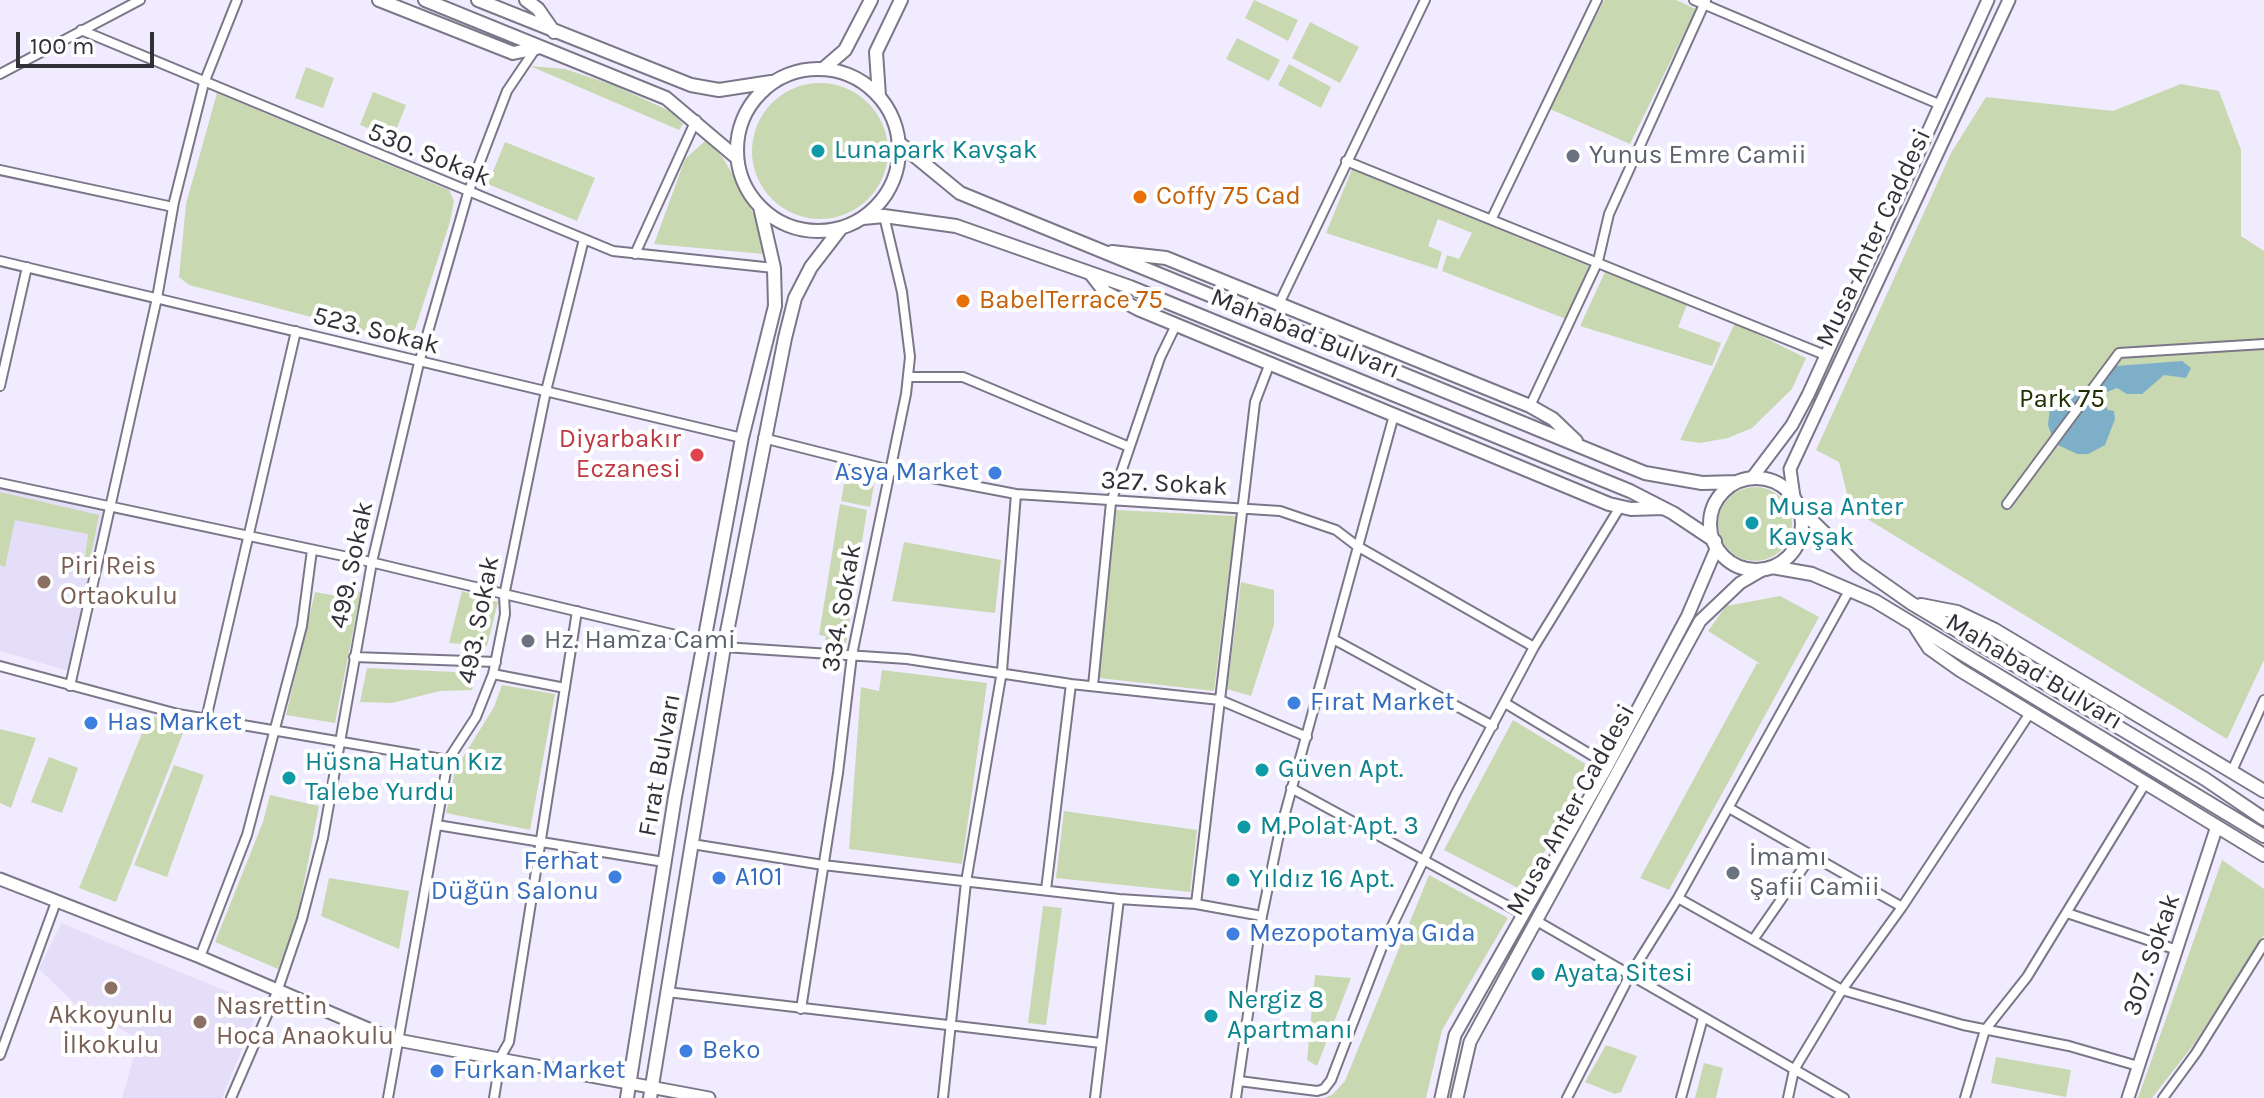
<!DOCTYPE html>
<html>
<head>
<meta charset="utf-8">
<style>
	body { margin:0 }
	#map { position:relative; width:2264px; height:1098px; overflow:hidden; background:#f0ebff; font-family:Karla,sans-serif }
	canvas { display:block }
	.scale { position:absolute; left:16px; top:32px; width:138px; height:36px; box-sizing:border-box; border:4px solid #333138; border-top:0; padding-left:10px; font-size:24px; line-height:28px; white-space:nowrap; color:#333138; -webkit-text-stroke:6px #fff; paint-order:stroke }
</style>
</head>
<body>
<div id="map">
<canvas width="2264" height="1098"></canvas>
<div class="scale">100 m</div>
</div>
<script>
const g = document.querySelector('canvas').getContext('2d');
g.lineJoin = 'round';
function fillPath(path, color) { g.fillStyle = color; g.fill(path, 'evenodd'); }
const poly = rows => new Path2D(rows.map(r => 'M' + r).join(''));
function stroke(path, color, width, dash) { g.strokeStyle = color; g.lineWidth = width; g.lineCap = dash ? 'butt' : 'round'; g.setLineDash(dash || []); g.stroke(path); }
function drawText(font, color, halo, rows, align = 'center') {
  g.font = font + ' Karla,sans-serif'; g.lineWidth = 8; g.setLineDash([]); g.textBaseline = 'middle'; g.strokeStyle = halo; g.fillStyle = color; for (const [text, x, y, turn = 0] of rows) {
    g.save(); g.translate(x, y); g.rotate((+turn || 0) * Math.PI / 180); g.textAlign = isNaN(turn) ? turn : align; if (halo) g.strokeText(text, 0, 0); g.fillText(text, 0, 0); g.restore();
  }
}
fillPath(poly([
	[0,489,103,512,69,671,0,651],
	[61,923,260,1005,222,1098,122,1098,139,1039,77,1006,39,969]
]), '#e5def9');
fillPath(poly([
	[1254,0,1298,20,1288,41,1245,18],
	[1604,0,1676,0,1696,9,1630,144,1550,109],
	[1310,22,1359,47,1340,83,1292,58],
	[1237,38,1280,60,1269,81,1226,59],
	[1289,64,1331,87,1321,108,1278,85],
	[530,66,565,69,613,85,672,112,683,124,679,130],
	[306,67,334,78,323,108,295,98],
	'752 151a68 68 0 1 1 136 0a68 68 0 1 1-136 0Z',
	[2181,84,2219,91,2241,150,2241,236,2264,251,2264,660,2227,739,1851,509,1839,462,1816,450,1951,153,1986,97,2113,111],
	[373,92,406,105,393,138,360,125],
	[217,93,449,190,454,201,450,222,415,329,395,339,189,285,179,277,186,204],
	[706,140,723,158,740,187,757,221,764,254,654,244,685,159],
	[505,142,595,178,577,221,488,184],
	[1352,169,1591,267,1566,319,1442,271,1447,255,1459,259,1472,233,1438,219,1428,246,1442,252,1437,269,1326,233],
	[1605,272,1687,305,1678,327,1721,343,1712,366,1580,326],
	[1735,323,1806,358,1792,389,1752,428,1728,438,1700,443,1680,440],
	[846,473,875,480,870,507,841,501],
	'1718 524a37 37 0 1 1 74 0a37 37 0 1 1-74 0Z',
	[0,492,99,515,90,560,85,559,88,534,15,520,5,567,0,565],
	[840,504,867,510,846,643,825,640,826,636,819,635],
	[1116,510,1236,516,1214,691,1099,678],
	[904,542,1001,560,995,613,892,601],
	[1241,582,1274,590,1274,625,1251,696,1227,689],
	[361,591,335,723,286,715,315,592,348,598],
	[462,591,498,602,487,646,449,643],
	[1780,596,1819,617,1669,890,1640,878,1757,663,1762,665,1708,631,1726,606],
	[367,668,478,673,472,690,440,691,392,703,360,702],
	[882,670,987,683,962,864,849,849,861,687,879,691],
	[502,685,555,694,530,830,446,813,455,770,494,707],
	[149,716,187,723,116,902,79,888],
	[1513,720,1589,766,1524,891,1444,850],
	[0,729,36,738,11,808,0,803],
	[49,757,78,768,62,813,31,802],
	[174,765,204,775,167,877,134,865],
	[270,795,319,806,296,924,278,969,215,942,263,822],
	[1064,811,1197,830,1190,892,1056,878],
	[2222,860,2264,889,2264,935,2194,1044,2152,1098,2138,1098],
	[1429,875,1508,918,1442,1030,1426,1098,1324,1098,1332,1095,1345,1081],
	[329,878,409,891,399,949,321,916],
	[1043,906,1062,908,1046,1025,1028,1023],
	[1315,975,1351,978,1317,1066,1307,1060],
	[1606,1045,1637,1056,1621,1092,1615,1094,1585,1082],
	[1996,1057,2071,1070,2066,1097,1991,1083],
	[1704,1063,1723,1068,1716,1098,1695,1098]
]), '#c8d9b1');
fillPath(poly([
	[2182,361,2191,368,2186,378,2164,375,2142,394,2127,394,2117,388,2107,392,2103,401,2108,410,2114,411,2115,419,2105,445,2088,454,2077,454,2058,445,2116,366],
	[2075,389,2087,391,2053,439,2048,425,2050,407,2059,396]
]), '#7dafc8');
const street = poly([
	[1694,0,1941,105],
	[81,30,613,251,774,268],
	[0,74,140,0],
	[1346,161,1825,355],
	[0,170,173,207],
	[1492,218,1597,0],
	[635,254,696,120],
	[0,261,742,438],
	[1278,306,1425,0],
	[908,377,963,377,1127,446],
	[0,386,27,267],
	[1530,406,1598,261,1609,214,1706,0],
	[763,438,890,470,1016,494,1280,511,1336,530,1357,546,1534,647],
	[0,483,362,560,705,642],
	[2007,504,2119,353,2264,344],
	[1333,639,1493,726],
	[724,647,907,659,1071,684,1220,700,1307,737],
	[354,657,496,662],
	[0,666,178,714,448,760],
	[493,674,565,688],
	[70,686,157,298,174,202,204,83,237,0],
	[1093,686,1111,502,1160,358,1176,325],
	[1505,703,1608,765],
	[206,719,296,331],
	[2231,773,2264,700],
	[1291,788,1521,913],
	[1729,808,1902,907],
	[437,825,664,862],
	[692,844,823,865,1119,899,1196,904,1262,916],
	[1046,890,1071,684],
	[1678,898,1842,990,1963,1025,2069,1046,2138,1066],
	[1196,904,1255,402,1270,363],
	[2067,913,2177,950],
	[1535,920,1844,1098],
	[1753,940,1812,855],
	[200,957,247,835,302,626,312,550],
	[667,992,1101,1043],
	[801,1009,838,773,852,655,906,394,910,357,902,292,884,216],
	[0,1055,56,902],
	[1239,1081,1317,1091,1324,1089,1331,1080,1382,947,1455,795,1534,647,1620,507],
	[231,1098,277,992,302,919,323,838,372,562,419,363,468,193,507,91,536,48],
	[388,1098,448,760,476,717,493,674,505,614,504,596,546,391,584,239],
	[494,1098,501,1056,509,1042,577,611],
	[943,1098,966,882,1002,671,1016,494],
	[1095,1098,1119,899],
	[1236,1098,1262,916,1278,839,1394,415],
	[1567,1098,1630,975,1678,898,1850,589],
	[1681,1098,1703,1018],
	[1788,1098,1794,1070,1842,990,1902,907,2030,713],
	[1965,1098,1985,1030,2027,977,2145,784],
	[2163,1098,2196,1053,2264,944]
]);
const secondary = poly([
	[1752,478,1792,425,1808,395,1988,0],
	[1794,497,1790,469,2009,0],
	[0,879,200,957,392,1039,709,1098],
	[1441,1098,1455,1035,1608,765,1688,615,1717,547],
	[1457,1098,1470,1042,1700,621,1740,583,1764,569],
	[2128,1098,2217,826]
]);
const primary = poly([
	[379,0,513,53,537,48],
	[425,0,666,98,737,158],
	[478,0,691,85,719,90,771,82],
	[526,0,538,9,554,32],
	'737 150a81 81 0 1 1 162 0a81 81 0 1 1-162 0Z',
	[823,69,845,50,871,0],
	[879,96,876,52,901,0],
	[899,143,960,193,1645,473,1702,483,1737,482],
	[863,218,884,216,956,226,1130,287,1630,491,1673,513,1715,541],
	[1112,252,1166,258,1530,406,1553,419,1576,441],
	[1091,274,1105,292,1138,309,1609,504,1631,509,1663,508],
	'1710 524a46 46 0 1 1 92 0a46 46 0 1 1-92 0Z',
	[1799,508,1857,565,1911,603,2205,779,2264,819],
	[1772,567,1812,574,1875,601,2264,836],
	[1921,605,1957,612,1995,630,2264,791],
	[1916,628,1929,648,1960,670,2264,855],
	[627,1098,675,797,742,438,775,306,774,268,760,207],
	[650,1098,724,647,785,338,795,298,811,267,841,228]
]);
stroke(street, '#7b7788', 12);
stroke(secondary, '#7b7788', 15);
stroke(primary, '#7b7788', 16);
stroke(street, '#fff', 8);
stroke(secondary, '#fff', 11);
stroke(primary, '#fff', 12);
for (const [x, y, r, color] of [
	[818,151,8,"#0f9aa8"],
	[1573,156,8,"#6b7280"],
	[1140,197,8,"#e8710a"],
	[963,301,8,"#e8710a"],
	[697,455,8,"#e0444e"],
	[995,473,8,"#3f7fe0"],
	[1752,523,8,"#0f9aa8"],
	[44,582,8,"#8d6e63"],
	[528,641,8,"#6b7280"],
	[1294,703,8,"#3f7fe0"],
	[91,723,8,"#3f7fe0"],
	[1262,770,8,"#0f9aa8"],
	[289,778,8,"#0f9aa8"],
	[1244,827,8,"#0f9aa8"],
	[1733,873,8,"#6b7280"],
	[615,877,8,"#3f7fe0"],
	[719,878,8,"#3f7fe0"],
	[1233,880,8,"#0f9aa8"],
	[1233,934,8,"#3f7fe0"],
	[1538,974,8,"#0f9aa8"],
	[111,988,8,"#8d6e63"],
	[1211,1016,8,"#0f9aa8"],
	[200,1022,8,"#8d6e63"],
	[686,1051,8,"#3f7fe0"],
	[437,1071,8,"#3f7fe0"]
]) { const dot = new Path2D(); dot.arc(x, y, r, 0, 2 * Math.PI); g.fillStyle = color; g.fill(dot); stroke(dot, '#fff', 3); }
drawText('26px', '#0d838f', '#fff', [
	["Lunapark Kavşak",834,151],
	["Musa Anter",1768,508],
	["Kavşak",1768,538],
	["Hüsna Hatun Kız",305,763],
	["Talebe Yurdu",305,793],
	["Güven Apt.",1278,770],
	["M.Polat Apt. 3",1260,827],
	["Yıldız 16 Apt.",1249,880],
	["Ayata Sitesi",1554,974],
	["Nergiz 8",1227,1001],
	["Apartmanı",1227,1031]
], 'left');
drawText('26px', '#333138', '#fff', [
	["530. Sokak",429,155,22],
	["Musa Anter Caddesi",1874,238,-65],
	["523. Sokak",376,331,14],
	["Mahabad Bulvarı",1305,334,22],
	["327. Sokak",1164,484,3],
	["499. Sokak",352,565,-78],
	["334. Sokak",842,608,-80],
	["493. Sokak",479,620,-79],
	["Mahabad Bulvarı",2034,672,31],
	["Fırat Bulvarı",660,765,-80],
	["Musa Anter Caddesi",1571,810,-61],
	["307. Sokak",2152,955,-71]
]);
drawText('26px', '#5b616d', '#fff', [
	["Yunus Emre Camii",1589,156],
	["Hz. Hamza Cami",544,641],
	["İmamı",1749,858],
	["Şafii Camii",1749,888]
], 'left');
drawText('26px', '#c56008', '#fff', [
	["Coffy 75 Cad",1156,197],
	["BabelTerrace 75",979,301]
], 'left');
drawText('26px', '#203000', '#fff', [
	["Park 75",2062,400]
]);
drawText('26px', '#be3a42', '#fff', [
	["Diyarbakır",681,440],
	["Eczanesi",681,470]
], 'right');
drawText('26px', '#366cbe', '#fff', [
	["Asya Market",979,473,"right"],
	["Fırat Market",1310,703],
	["Has Market",107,723],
	["Ferhat",599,862,"right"],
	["Düğün Salonu",599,892,"right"],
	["A101",735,878],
	["Mezopotamya Gıda",1249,934],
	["Beko",702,1051],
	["Furkan Market",453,1071]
], 'left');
drawText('26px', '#785e54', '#fff', [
	["Piri Reis",60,567],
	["Ortaokulu",60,597],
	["Nasrettin",216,1007],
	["Hoca Anaokulu",216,1037],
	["Akkoyunlu",111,1016,"center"],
	["İlkokulu",111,1046,"center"]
], 'left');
</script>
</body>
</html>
